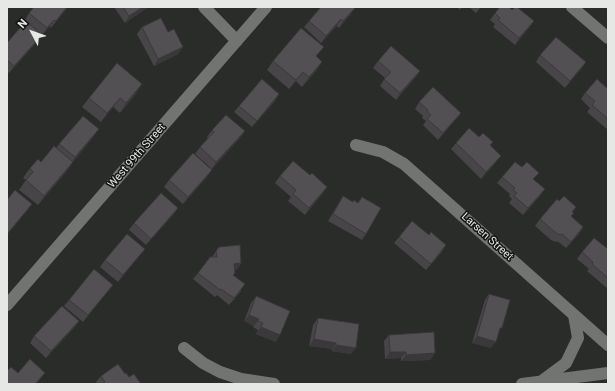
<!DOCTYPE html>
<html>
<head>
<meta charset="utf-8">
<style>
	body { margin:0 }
	#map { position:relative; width:615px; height:391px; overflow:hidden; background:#292c28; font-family:Roboto,sans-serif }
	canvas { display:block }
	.frame { position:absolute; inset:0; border:8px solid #e6e8e6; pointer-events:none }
	.north { position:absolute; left:12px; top:12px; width:40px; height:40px; -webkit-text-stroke:3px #131412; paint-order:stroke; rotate:311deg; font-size:11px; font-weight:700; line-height:16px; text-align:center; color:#e6e8e6 }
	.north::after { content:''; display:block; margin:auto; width:14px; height:18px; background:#e6e8e6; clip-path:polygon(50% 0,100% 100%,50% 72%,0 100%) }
</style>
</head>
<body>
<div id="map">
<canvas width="615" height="391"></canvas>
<div class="frame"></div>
<div class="north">N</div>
</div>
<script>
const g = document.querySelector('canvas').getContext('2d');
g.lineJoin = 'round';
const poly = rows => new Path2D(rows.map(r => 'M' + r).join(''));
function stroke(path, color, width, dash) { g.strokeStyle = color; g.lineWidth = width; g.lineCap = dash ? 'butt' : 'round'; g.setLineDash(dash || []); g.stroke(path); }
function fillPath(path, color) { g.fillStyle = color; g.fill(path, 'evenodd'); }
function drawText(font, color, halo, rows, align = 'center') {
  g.font = font + ' Roboto,sans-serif'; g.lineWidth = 3; g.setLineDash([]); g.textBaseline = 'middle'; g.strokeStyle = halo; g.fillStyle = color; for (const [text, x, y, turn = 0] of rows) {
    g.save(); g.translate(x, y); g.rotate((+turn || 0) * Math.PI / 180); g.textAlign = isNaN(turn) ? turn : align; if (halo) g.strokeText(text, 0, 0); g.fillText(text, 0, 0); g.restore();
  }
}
stroke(poly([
	[204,7,237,41],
	[572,7,608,38],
	[356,145,383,152,404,164,608,345],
	[7,305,266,7],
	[184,348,203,363,220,372,241,379,274,384],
	[543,380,566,363,578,338,574,315],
	[522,384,608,373]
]), '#717470', 12);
fillPath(poly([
	[68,7,51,28,50,26,42,35,25,20,29,13],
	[114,7,148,7,147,8,125,23],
	[457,7,462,7,460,10],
	[469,7,481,7,476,13],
	[512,10,534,21,529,28,515,45,493,27,495,24,490,20,495,13],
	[351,14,339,28,337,26,321,43,304,27,309,21],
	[142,27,178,54,154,66,137,34],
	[42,35,37,42,9,73,7,71,7,43],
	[540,55,586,62,581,69,565,88,536,62],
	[317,57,322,62,316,71,302,87,296,81,289,89,267,70,273,61],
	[378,61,420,71,415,78,396,100,380,86,385,78,373,68],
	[608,89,608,130,587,112,590,108,581,99,585,93],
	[136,94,120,113,113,107,101,122,82,107,89,98],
	[279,94,275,101,252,127,234,112,239,106],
	[419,102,461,113,456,119,438,140,423,125,426,121,422,118,423,116,415,109],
	[212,130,240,138,212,169,195,154,200,147,208,138,207,137],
	[94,136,73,162,66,172,38,205,19,190,26,180,23,178,30,168,41,162,56,148,59,144],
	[479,137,493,142,490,146,496,162,481,179,451,149,456,143],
	[280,176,323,193,305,215,288,201,291,197,275,183],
	[207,177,183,204,164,187,169,180],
	[502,177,534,180,540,196,523,215,509,203,512,199,509,196,510,194,497,183],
	[343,196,353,202,358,203,362,197,366,234,362,240,328,221],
	[559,201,576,207,572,212,571,216,583,227,579,234,566,248,557,241,556,242,551,240,535,226,540,219],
	[178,208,173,215,146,245,129,230,134,223],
	[399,237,442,252,426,270,394,243],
	[219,247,241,263,237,270,234,270,233,275,241,291,229,305,217,295,215,297,193,279,198,273,212,257],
	[145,249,140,255,118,282,100,267,105,260],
	[608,249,608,289,587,271,589,269,577,259,582,252],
	[108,291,83,322,64,306,69,300],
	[489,294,491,348,472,343,485,300],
	[256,296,276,342,256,334,258,330,253,327,254,326,244,321,251,303],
	[318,318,351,354,331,351,332,349,309,346,313,325],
	[79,321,74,328,46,358,30,343,34,336],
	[389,335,435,353,430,360,401,361,401,358,385,359,384,341],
	[101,376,129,377,141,384,98,384,96,382]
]), '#474547');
fillPath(poly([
	[67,7,68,7,51,28,56,21],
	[143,7,148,7,147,8,125,23,129,16],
	[356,7,351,14,339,28,343,21],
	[341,19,337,26,321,43,326,36],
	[54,20,50,26,42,35,47,28],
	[534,21,529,28,515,45,519,38],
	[42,35,37,42,9,73,14,66],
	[183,47,178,54,154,66,158,59],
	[322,62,316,71,302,87,309,77],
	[586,62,581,69,565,88,570,81],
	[420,71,415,78,396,100,400,93],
	[303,72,296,81,289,89,296,80],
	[142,84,136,94,120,113,126,103],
	[279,94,275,101,252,127,257,121],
	[120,98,113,107,101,122,107,113],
	[461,113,456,119,438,140,443,133],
	[99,129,94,136,71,164,75,157],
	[245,131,240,138,212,169,216,162],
	[501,156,496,162,481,179,486,172],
	[73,162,66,172,38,205,44,196],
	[212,170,207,177,183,204,188,197],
	[327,187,323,193,305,215,309,208],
	[545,189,540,196,523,215,528,208],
	[32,204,27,211,7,235,7,234],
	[178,208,173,215,146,245,151,239],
	[583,227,579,234,566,248,571,242],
	[446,245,442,252,426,270,431,264],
	[145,249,140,255,118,282,123,275],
	[241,263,237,270,229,270,234,264],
	[113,285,108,291,83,322,88,315],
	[249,315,259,319,254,326,244,321],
	[79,321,74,328,46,358,51,351],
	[261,327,280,335,276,342,256,334],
	[477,336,496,342,491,348,472,343],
	[314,339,336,343,332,349,309,346],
	[336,345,356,348,351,354,331,351],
	[390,352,406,352,401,358,385,359],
	[435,353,430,360,401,361,406,355],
	[45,373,37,384,35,384]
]), '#3a383a');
const building = poly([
	[34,7,67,7,56,21,54,20,47,28,29,13,34,7],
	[123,7,143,7,129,16,123,7],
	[321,7,356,7,343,21,341,19,326,36,309,21,321,7],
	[500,7,509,7,512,10,515,7,517,7,534,21,519,38,498,20,500,18,495,13,500,7],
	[161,18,168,32,174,29,183,47,158,59,142,27,161,18],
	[26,21,42,35,14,66,7,60,7,43,26,21],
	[301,28,324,47,316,56,322,62,309,77,303,72,296,80,273,61,301,28],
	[556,37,586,62,570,81,540,55,556,37],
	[391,46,420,71,400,93,384,79,391,72,378,61,391,46],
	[117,63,142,84,126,103,120,98,107,113,89,98,117,63],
	[262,79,279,94,257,121,239,106,262,79],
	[597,79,608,89,608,119,592,105,595,101,585,93,597,79],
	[433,87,461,113,443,133,427,119,431,115,427,112,428,110,419,102,433,87],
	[226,115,245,131,216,162,200,147,214,132,212,130,226,115],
	[83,116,99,129,75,157,59,144,83,116],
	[469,128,479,137,483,133,493,142,490,145,501,156,486,172,456,143,469,128],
	[54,146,73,162,44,196,26,180,33,172,30,168,38,159,41,162,54,146],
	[193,153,212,170,188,197,169,180,193,153],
	[293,161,310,175,312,173,327,187,309,208,293,194,296,190,280,176,293,161],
	[515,162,522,167,527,162,539,173,533,179,545,189,528,208,514,196,517,193,513,190,515,188,502,177,515,162],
	[15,190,32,204,7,234,7,200,15,190],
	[161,193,178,208,151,239,134,223,161,193],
	[343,196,353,202,354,200,358,203,362,197,381,208,366,234,333,214,343,196],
	[564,196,576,207,572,212,574,213,571,216,583,227,571,242,562,234,560,235,556,233,540,219,557,199,559,201,564,196],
	[412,221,429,235,431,232,446,245,431,264,399,237,412,221],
	[127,234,145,249,123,275,105,260,127,234],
	[594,238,608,249,608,278,592,264,593,262,582,252,594,238],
	[240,245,241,263,234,264,235,273,233,275,245,284,234,298,221,289,220,290,198,273,210,257,217,257,216,251,219,247,240,245],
	[94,269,113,285,88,315,69,300,94,269],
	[489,294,510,300,502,328,500,328,496,342,477,336,489,294],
	[256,296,290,311,280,335,261,327,263,323,258,321,259,319,249,315,256,296],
	[62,306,79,321,51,351,34,336,62,306],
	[318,318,359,324,356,348,336,345,336,343,314,339,318,318],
	[434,332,435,353,406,355,406,352,390,352,389,335,434,332],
	[30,359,45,373,35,384,7,384,7,371,11,367,18,373,30,359],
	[118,364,125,374,126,373,129,377,134,374,141,384,104,384,103,383,105,382,101,376,118,364]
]);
fillPath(building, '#535053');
stroke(building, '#3a383a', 1);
drawText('11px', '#e6e8e6', '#131412', [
	["West 99th Street",137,156,-49],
	["Larsen Street",487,237,42]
]);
</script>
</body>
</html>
